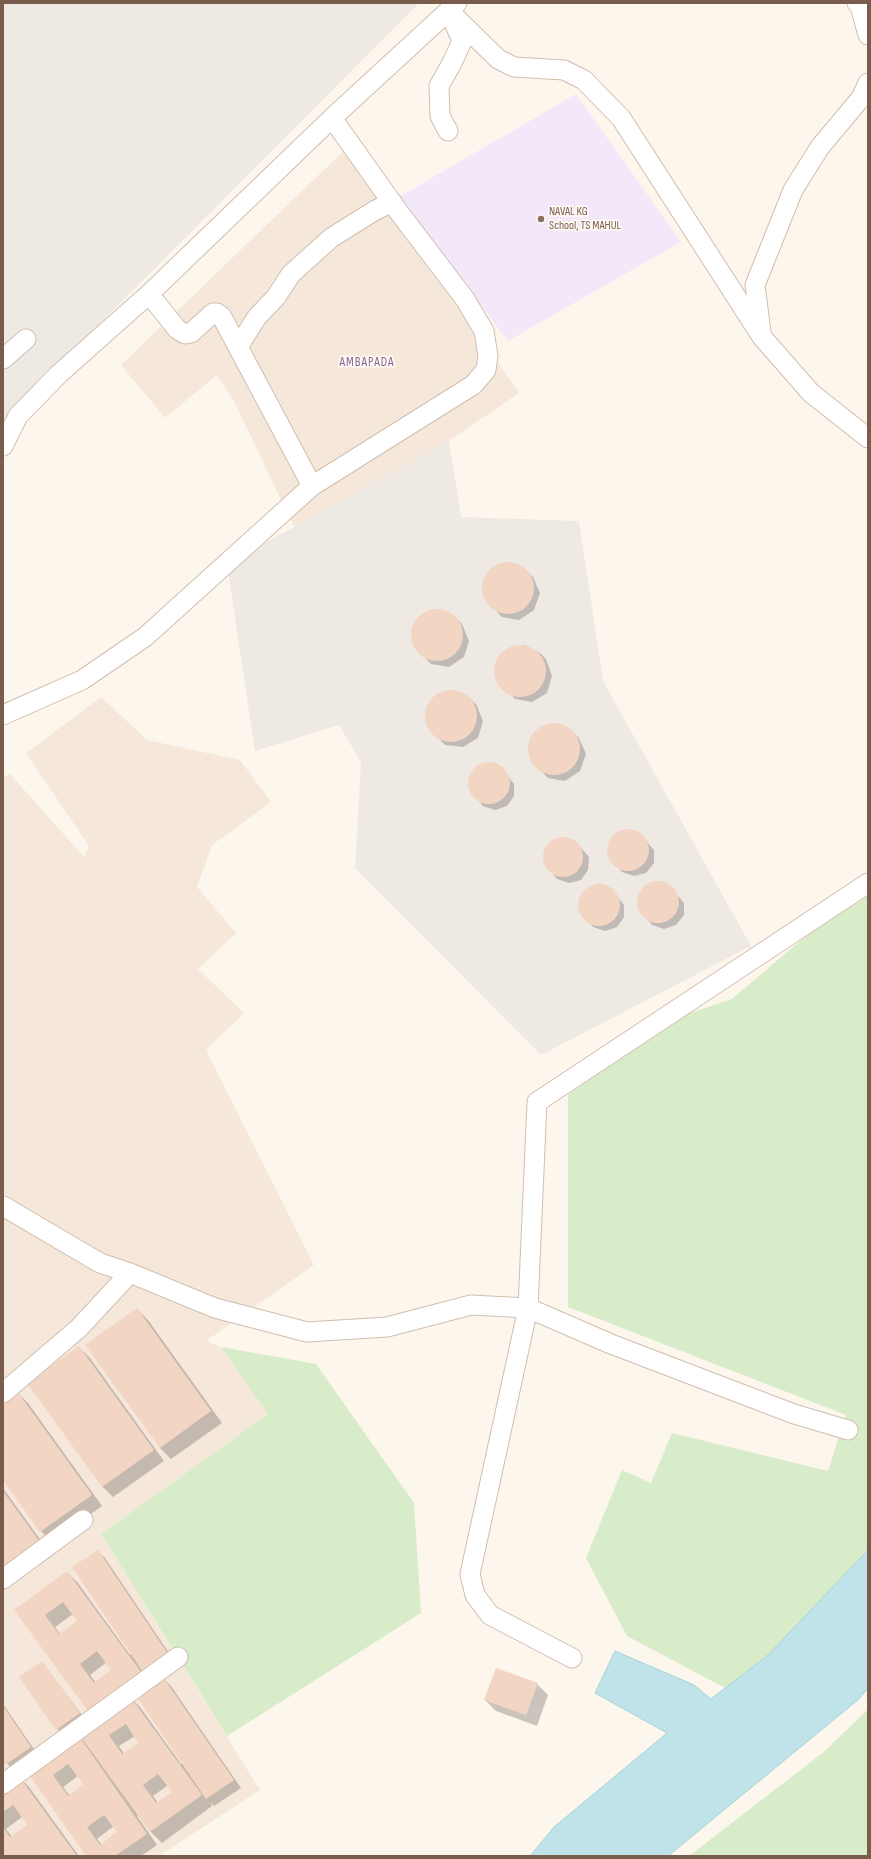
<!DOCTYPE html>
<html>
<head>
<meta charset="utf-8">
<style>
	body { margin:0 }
	#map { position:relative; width:871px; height:1859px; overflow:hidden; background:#fdf6ec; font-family:"Sofia Sans Condensed",sans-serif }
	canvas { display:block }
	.frame { position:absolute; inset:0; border:4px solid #7a5c4d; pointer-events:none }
</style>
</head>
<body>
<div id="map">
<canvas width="871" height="1859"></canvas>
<div class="frame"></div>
</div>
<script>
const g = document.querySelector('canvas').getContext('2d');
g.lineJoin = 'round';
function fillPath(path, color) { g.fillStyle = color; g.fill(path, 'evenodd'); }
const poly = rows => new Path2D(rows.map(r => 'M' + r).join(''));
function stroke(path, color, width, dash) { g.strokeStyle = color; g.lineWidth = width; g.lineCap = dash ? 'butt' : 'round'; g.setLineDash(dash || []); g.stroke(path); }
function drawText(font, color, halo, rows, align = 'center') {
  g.font = font + ' "Sofia Sans Condensed",sans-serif'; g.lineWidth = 3.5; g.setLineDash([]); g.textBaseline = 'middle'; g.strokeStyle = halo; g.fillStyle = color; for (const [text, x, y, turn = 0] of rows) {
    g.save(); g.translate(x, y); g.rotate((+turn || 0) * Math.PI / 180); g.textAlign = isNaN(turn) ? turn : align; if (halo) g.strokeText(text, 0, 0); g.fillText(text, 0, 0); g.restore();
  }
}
fillPath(poly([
	[356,139,400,221,519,393,449,441,294,527,234,401,217,375,165,418,121,365],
	[101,697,147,740,240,760,271,802,212,845,197,887,236,933,198,969,244,1013,206,1050,314,1265,206,1341,221,1347,268,1414,101,1534,260,1790,159,1856,3,1856,3,778,10,774,84,857,89,846,26,753]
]), '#f5e8da');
fillPath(poly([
	[3,3,419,3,3,421],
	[449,441,461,517,579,521,603,681,751,946,541,1055,355,868,361,762,339,725,255,751,227,564]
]), '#efe9e4');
fillPath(poly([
	[576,94,681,242,508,341,399,197]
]), '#f3e8fa');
fillPath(poly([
	[868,890,868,1550,768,1655,725,1688,627,1636,586,1558,622,1470,651,1483,672,1433,828,1471,846,1415,568,1307,568,1095,669,1020,732,999,834,912],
	[221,1347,316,1364,414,1503,421,1613,227,1736,101,1534,268,1414],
	[868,1709,868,1856,689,1856,825,1751]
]), '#d8ecc9');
const water = poly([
	[868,1550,868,1688,859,1699,668,1856,530,1856,554,1827,667,1733,595,1693,615,1651,694,1685,711,1699,768,1655,868,1550]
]);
fillPath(water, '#bfe3e8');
stroke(water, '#a5d3da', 1);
fillPath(poly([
	[511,563,527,571,533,577,540,593,534,610,519,620,502,617,484,598,483,580,494,566],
	[440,610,456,618,462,624,469,641,464,657,449,667,431,664,413,645,412,627,423,613],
	[524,645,540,653,546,659,552,676,547,693,532,702,515,699,497,680,496,663,507,649],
	[455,690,470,699,476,704,483,721,478,738,463,747,445,745,427,726,427,708,437,694],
	[557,724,573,732,579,738,586,754,580,771,565,781,548,778,530,759,529,741,540,727],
	[489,763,501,767,514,784,514,796,507,806,495,810,483,806,470,789,470,777,477,767],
	[628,830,640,834,654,850,654,863,646,873,634,876,622,872,609,856,609,843,616,833],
	[563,837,575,841,589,857,588,870,581,880,569,883,557,879,544,863,544,851,552,841],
	[659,882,670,886,684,903,684,915,676,925,664,929,652,925,639,908,639,896,647,886],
	[599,884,611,888,624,905,624,917,617,927,605,931,593,927,580,910,580,898,588,888],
	[137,1309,148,1320,222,1423,171,1459,160,1448],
	[79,1347,90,1358,164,1461,113,1497,102,1486],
	[17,1392,28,1403,102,1506,52,1542,41,1531,3,1479,3,1403],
	[3,1488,52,1556,3,1591],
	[97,1551,105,1558,169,1653,131,1698,140,1707,181,1764,183,1763,163,1678,171,1686,241,1788,214,1806,210,1802,212,1806,162,1843,151,1832,138,1815,137,1816,157,1845,141,1856,87,1856,26,1769,77,1734,83,1740,98,1719,15,1610,67,1572,78,1583,130,1655,132,1654],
	[73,1614,79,1621,61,1635,55,1627],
	[107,1662,113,1670,96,1683,90,1675],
	[135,1736,140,1743,124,1754,119,1746],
	[78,1776,85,1785,70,1796,63,1787],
	[168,1785,173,1792,158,1803,153,1796],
	[114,1826,119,1833,102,1845,97,1839],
	[42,1662,85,1719,62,1735,20,1677],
	[537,1684,548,1695,537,1726,496,1711,485,1700],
	[3,1704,38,1755,14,1771,3,1759],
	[18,1776,29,1787,79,1856,3,1856,3,1787],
	[22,1817,28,1825,12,1837,6,1829]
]), '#0003');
fillPath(poly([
	'482 588a26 26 0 1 1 52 0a26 26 0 1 1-52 0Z',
	'411 635a26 26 0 1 1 52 0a26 26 0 1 1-52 0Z',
	'494 671a26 26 0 1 1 52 0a26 26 0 1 1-52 0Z',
	'425 716a26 26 0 1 1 52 0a26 26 0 1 1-52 0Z',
	'528 749a26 26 0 1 1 52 0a26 26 0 1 1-52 0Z',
	'468 783a21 21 0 1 1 42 0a21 21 0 1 1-42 0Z',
	'607 850a21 21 0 1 1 42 0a21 21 0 1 1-42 0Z',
	'543 857a20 20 0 1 1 40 0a20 20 0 1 1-40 0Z',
	'637 902a21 21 0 1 1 42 0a21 21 0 1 1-42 0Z',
	'578 905a21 21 0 1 1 42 0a21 21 0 1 1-42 0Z',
	[137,1308,211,1411,160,1448,85,1345],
	[79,1346,154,1450,102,1487,27,1383],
	[17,1391,92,1495,40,1532,3,1480,3,1401],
	[3,1491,42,1545,3,1572],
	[98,1550,168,1654,143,1672,72,1567],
	[67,1571,141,1672,88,1711,14,1610],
	[63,1602,77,1621,59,1634,45,1615],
	[97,1651,111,1670,94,1683,80,1664],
	[42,1661,80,1713,56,1730,19,1677],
	[496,1668,538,1683,526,1715,484,1700],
	[163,1677,234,1780,206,1799,136,1696],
	[129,1695,202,1795,150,1832,78,1733],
	[126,1724,138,1743,122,1754,109,1735],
	[158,1774,172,1792,156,1803,143,1785],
	[3,1706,31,1747,5,1765,3,1761],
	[77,1733,147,1834,115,1856,86,1856,25,1769],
	[68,1764,83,1784,68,1796,53,1775],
	[104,1815,117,1832,100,1845,87,1827],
	[18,1775,77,1856,49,1856,48,1854,45,1856,3,1856,3,1827,10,1837,27,1825,13,1805,3,1812,3,1786]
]), '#f3d5c3');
const minor = poly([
	[857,3,860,6,868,35],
	[449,11,498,59,514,67,564,70,584,80,621,118,762,337,811,393,868,438],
	[448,131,440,116,439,86,452,63,462,41,452,18],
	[149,294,177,329,185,334,191,333,213,313,217,313,222,317,312,486],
	[761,332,755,285,793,190,820,147,861,98,868,83],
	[238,347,257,317,276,297,291,274,331,238,374,211,392,202],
	[3,359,26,339],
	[3,446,18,416,59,374,149,294,332,118,457,3],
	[3,715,82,680,145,637,312,486,473,385,486,370,488,356,484,331,465,299,398,211,332,118],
	[3,1206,100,1263,130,1273,215,1308,307,1332,387,1327,471,1305,528,1308,470,1574,475,1595,490,1615,572,1658],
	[3,1393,79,1328,130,1273],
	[848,1430,794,1414,611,1344,528,1308,537,1102,868,883],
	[3,1579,83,1520],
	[3,1784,178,1657]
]);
stroke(minor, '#d1beb0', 21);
stroke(minor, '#fff', 19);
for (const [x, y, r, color] of [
	[541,219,4,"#8d6e63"]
]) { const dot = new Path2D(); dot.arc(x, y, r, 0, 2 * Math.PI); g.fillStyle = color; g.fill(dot); stroke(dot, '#fffaf3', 1.5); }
drawText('12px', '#785e54', '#fffaf3', [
	["NAVAL KG",549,212],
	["School, TS MAHUL",549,226]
], 'left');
g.letterSpacing = '1px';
drawText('13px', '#846695', '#fffaf3', [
	["AMBAPADA",367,363]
]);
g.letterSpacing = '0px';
</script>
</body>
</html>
